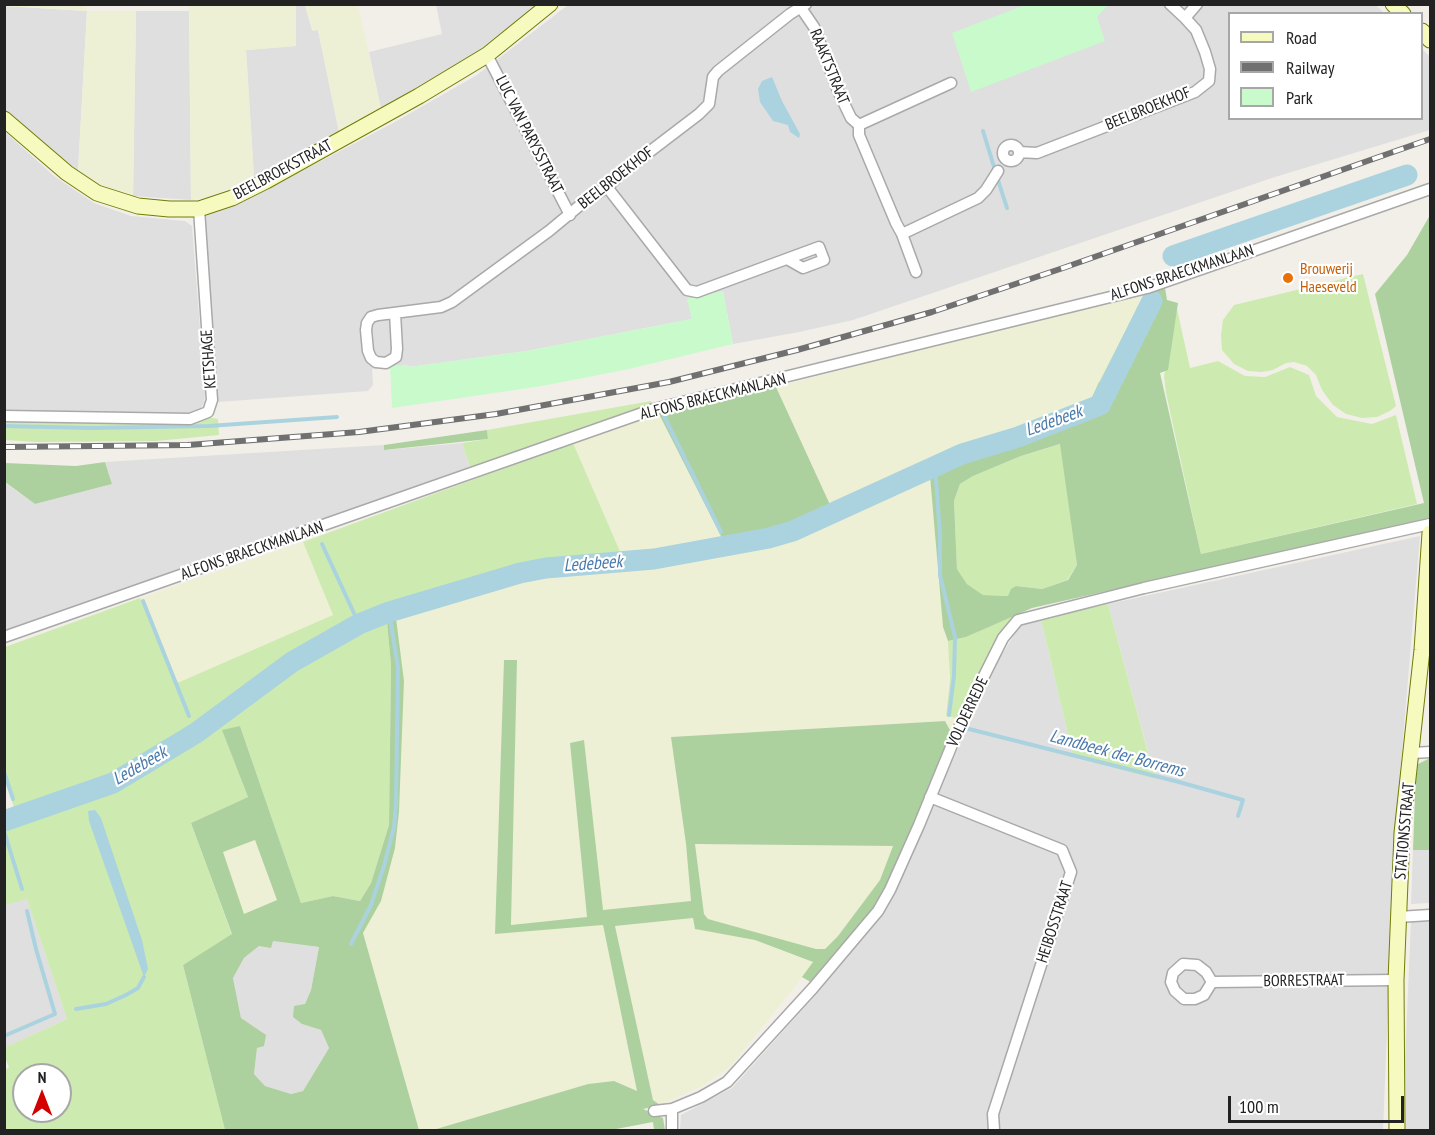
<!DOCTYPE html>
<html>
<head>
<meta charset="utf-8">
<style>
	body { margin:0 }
	#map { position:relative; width:1435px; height:1135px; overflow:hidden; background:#f2efe9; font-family:"PT Sans Narrow",sans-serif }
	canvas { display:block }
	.frame { position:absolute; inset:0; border:6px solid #222; pointer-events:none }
	.legend { position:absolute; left:1228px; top:12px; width:195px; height:108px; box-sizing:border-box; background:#fff; border:2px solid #a7a7a7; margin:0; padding:8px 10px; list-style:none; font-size:18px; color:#222 }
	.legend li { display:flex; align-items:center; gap:12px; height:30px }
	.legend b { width:30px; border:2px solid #a7a7a7 }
	.north { position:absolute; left:12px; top:1063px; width:60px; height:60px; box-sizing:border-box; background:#fff; border:2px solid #a7a7a7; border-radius:50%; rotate:0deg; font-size:16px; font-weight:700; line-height:24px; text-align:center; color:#222 }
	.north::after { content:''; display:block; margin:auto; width:21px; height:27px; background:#d40000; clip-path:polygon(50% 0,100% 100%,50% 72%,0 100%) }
	.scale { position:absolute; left:1228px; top:1096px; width:176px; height:27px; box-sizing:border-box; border:3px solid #222; border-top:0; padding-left:8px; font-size:18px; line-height:21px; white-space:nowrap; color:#222; -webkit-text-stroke:4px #fff; paint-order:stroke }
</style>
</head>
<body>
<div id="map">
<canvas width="1435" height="1135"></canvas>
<div class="frame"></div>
<ul class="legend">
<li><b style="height:8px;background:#f7fabf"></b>Road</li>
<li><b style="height:8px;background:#707070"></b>Railway</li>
<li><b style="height:16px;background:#c8facc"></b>Park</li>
</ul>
<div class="north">N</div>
<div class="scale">100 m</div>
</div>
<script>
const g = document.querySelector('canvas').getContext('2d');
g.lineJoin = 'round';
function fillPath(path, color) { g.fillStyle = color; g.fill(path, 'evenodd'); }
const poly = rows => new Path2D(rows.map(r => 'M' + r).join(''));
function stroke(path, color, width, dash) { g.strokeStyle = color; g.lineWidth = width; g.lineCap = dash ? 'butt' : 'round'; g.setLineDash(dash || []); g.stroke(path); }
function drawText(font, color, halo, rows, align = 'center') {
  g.font = font + ' "PT Sans Narrow",sans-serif'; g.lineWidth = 4.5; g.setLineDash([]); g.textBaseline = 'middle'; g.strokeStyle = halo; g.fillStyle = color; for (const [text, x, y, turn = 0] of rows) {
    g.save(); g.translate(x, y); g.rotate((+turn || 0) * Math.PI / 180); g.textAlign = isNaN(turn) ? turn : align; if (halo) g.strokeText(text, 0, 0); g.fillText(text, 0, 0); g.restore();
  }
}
fillPath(poly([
	[1375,4,1384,13,1230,14,1230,118,1422,118,1422,49,1430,57,1430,130,1275,177,853,320,799,332,733,344,723,292,688,299,692,319,527,351,409,367,408,365,372,369,373,385,368,391,218,402,203,216,247,200,395,122,477,75,568,5],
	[296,5,305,5,312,30,318,30,339,132,254,178,246,50,295,46],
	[436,5,538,5,479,50,381,109,369,52,442,34],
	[4,6,87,11,78,171,5,111],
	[136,11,189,11,191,200,133,196],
	[4,131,54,176,94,203,131,216,185,221,192,226,205,393,204,402,201,408,193,413,179,414,142,416,5,411],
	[462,443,470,467,5,631,4,482,35,504,112,484,105,462,384,445,385,450],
	[1420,536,1395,835,1383,1130,680,1130,681,1115,732,1088,812,999,887,906,996,664,1021,624,1041,619,1073,756,1155,778,1108,604],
	[1413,850,1430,850,1430,903,1411,904],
	[27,898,67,1019,5,1048,4,905],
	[1411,921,1430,922,1430,1130,1402,1130],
	[273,941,319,947,311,990,305,1004,302,1024,321,1030,329,1048,303,1091,290,1094,265,1086,254,1074,257,1048,241,1018,233,978,244,958,259,946]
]), '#e0dfdf');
fillPath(poly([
	[86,4,87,11,136,11,133,196,98,184,78,171,87,11,4,6],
	[189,5,296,5,296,46,246,50,254,178,209,197,191,200],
	[305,5,358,5,381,109,339,132,318,30,313,31],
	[1146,292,1089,404,958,449,832,509,776,387],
	[659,414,723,540,701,548,654,555,622,556,573,443],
	[930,475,943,627,948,641,950,655,946,716,956,718,951,732,944,721,671,737,686,844,691,902,602,910,583,740,570,743,587,917,511,925,517,660,495,934,603,925,637,1091,614,1081,588,1084,433,1130,419,1130,363,933,381,901,395,848,399,812,404,681,396,618,532,576,640,568,776,542,814,529],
	[303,542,333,615,174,685,140,598],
	[255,840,277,900,244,914,222,852],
	[695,844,893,846,880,880,838,936,825,949,816,949,708,919,704,914],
	[693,918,696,929,755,940,814,963,730,1067,702,1086,660,1105,653,1100,615,926]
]), '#eef0d5');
fillPath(poly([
	[1363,274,1396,406,1390,411,1377,417,1362,418,1346,414,1333,405,1322,390,1316,375,1307,366,1294,362,1286,363,1273,370,1262,372,1248,371,1234,364,1222,350,1221,335,1223,320,1234,305],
	[1155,289,1106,383,1099,382,1146,292],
	[1177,309,1190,368,1218,361,1245,376,1265,377,1290,367,1309,375,1316,396,1337,417,1372,424,1396,415,1417,504,1201,554,1166,393,1164,376],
	[651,401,652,405,470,467,462,443,488,439,487,430],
	[207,417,218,419,219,435,156,441,36,442,5,440,5,421,49,423,193,423],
	[573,443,622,556,545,563,357,616,333,634,290,658,255,681,228,704,196,722,167,747,71,796,28,807,14,808,5,778,5,647,140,598,175,684,333,615,303,542],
	[1061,444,1077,565,1067,580,1042,589,1016,586,1009,596,983,595,967,584,957,569,954,501,960,484,973,476,1021,456],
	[1108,604,1155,779,1073,756,1041,619],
	[1012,616,1012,620,1000,634,984,663,956,718,946,716,950,678,948,641,966,637],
	[387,622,391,665,389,825,371,883,360,901,333,896,301,903,240,726,223,731,248,797,191,823,232,935,183,965,225,1130,5,1130,5,1070,9,1067,5,1058,4,1048,67,1019,27,899,5,905,5,829,94,800,157,768,219,727,295,667],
	[24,1075,60,1075,60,1111,24,1111]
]), '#cdebb0');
fillPath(poly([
	[1430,215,1430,518,1032,608,966,637,948,641,943,627,929,464,958,449,1089,404,1099,382,1107,383,1142,313,1156,290,1165,288,1167,300,1178,303,1168,370,1160,373,1201,554,1424,503,1375,294,1407,255],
	[1060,444,1077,565,1068,580,1042,589,1016,586,1011,589,1008,596,983,595,967,584,957,569,954,501,960,484,973,476,1021,456],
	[776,387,832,509,792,527,767,534,723,540,659,414],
	[487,430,488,439,384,450,384,445],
	[105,462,112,484,35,504,5,482,5,463,76,466],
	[396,618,404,681,399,812,395,848,381,901,363,933,419,1130,225,1130,183,965,232,934,191,823,248,797,222,730,240,726,301,903,333,896,360,901,371,883,389,825,391,665,387,622],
	[255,840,277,900,244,914,223,852],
	[273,941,319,947,311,990,305,1004,294,1006,293,1017,302,1024,321,1030,329,1048,303,1091,291,1094,265,1086,254,1074,257,1048,264,1046,266,1035,241,1018,233,978,244,958,259,946,271,948],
	[504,660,517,660,511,925,587,917,570,743,584,740,603,910,691,901,686,844,671,737,945,721,951,732,888,888,875,907,812,983,802,977,813,962,755,940,695,929,693,918,615,926,653,1100,660,1105,643,1109,663,1118,665,1130,654,1130,653,1122,611,1130,433,1130,588,1084,614,1081,637,1091,603,925,495,934],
	[695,844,893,846,880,880,838,936,825,949,816,949,708,919,704,914],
	[1430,758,1430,850,1413,850,1416,765],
	[19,807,28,807,31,820,5,829,5,812]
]), '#add19e');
fillPath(poly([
	[1025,5,1108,5,1097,17,1105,41,971,92,952,33],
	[723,291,733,344,629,369,542,386,392,408,390,366,408,365,409,367,527,351,692,319,687,299]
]), '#c8facc');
fillPath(poly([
	[772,77,782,101,800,134,799,138,790,132,788,125,773,121,760,102,758,89,762,81],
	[95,810,101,818,142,940,148,969,144,977,89,821,88,811]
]), '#aad3df');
stroke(poly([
	[983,131,995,170],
	[997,177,1007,208],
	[664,416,721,532],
	[4,426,91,428,209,426,337,417],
	[935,466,940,535,940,575,955,637,954,676,949,715],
	[725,541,727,546],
	[322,544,359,624],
	[143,601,189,716],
	[969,729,1179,782,1243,800,1238,816],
	[4,772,13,799],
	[4,831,22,889],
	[351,944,371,905,384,866,394,827,396,804,398,667,389,612],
	[76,1009,106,1004,126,995,138,988,144,977],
	[4,1036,55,1014,36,949,27,911]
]), '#aad3df', 4);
stroke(poly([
	[1173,256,1407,175],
	[4,821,113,783,196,733,292,662,359,624,389,612,520,573,546,568,654,559,769,538,793,531,962,454,1018,437,1100,405,1152,301]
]), '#aad3df', 21);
const street = poly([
	[1170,4,1185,18],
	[801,8,814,27,839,93,851,118,859,125,859,135,896,223,902,234,916,272],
	[487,55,570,215],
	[859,125,951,83],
	'1003 153a8 8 0 1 1 16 0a8 8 0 1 1-16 0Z',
	[1019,152,1037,153,1195,92,1209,81,1210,69,1205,52,1196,30,1185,18,1197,4],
	[607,187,687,290,697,292,819,247,824,260,803,268,787,259],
	[902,234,978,198,986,190,998,171],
	[395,313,397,349,396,357,386,363,376,362,371,358,368,351,366,330,367,323,371,317,378,315,441,307,452,302,549,231,584,202,607,187,623,172,699,114,709,104,713,77,718,71,790,14,806,4],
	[4,416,190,419,208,412,212,400,199,209],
	[4,637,654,409,1147,288,1430,189],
	[1412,753,1430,752],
	[930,797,1062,850,1071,872,993,1114,994,1130],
	[1398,917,1430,915],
	[1212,982,1204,995,1195,999,1184,999,1175,991,1171,982,1173,973,1183,964,1197,965,1206,972,1212,982,1396,980],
	[654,1111,672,1109,701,1097,727,1082,813,988,878,911,890,890,919,825,963,718,1003,638,1018,620,1144,588,1430,524],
	[672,1130,672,1109]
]);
const secondary = poly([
	[1393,4,1403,14],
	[1422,31,1430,40],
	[4,119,67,173,97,193,138,206,169,209,199,209,232,198,266,181,419,96,487,55,550,4],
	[1397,1130,1396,980,1402,833,1422,650,1430,533]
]);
stroke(street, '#a9a9a9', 13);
stroke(secondary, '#707d05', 17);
stroke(street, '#fff', 10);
stroke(secondary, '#f7fabf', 15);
const rail = poly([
	[4,447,188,445,359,432,496,414,669,382,797,350,932,312,1063,268,1430,139]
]);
stroke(rail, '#707070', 6);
stroke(rail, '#fff', 4, [11]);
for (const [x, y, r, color] of [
	[1288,278,6,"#e8710a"]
]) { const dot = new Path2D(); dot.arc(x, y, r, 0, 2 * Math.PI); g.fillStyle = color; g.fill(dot); stroke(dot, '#fff', 2); }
drawText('16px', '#222', '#fff', [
	["RAAKTSTRAAT",829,67,68],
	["BEELBROEKHOF",1148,109,-22],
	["LUC VAN PARYSSTRAAT",529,135,63],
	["BEELBROEKSTRAAT",283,170,-28],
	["BEELBROEKHOF",616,178,-38],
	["ALFONS BRAECKMANLAAN",1182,273,-18],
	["KETSHAGE",209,359,-94],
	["ALFONS BRAECKMANLAAN",713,397,-14],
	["ALFONS BRAECKMANLAAN",252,551,-19],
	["VOLDERREDE",968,712,-65],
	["STATIONSSTRAAT",1405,831,-85],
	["HEIBOSSTRAAT",1055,922,-72],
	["BORRESTRAAT",1304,981,-1]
]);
drawText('16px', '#c56008', '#fff', [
	["Brouwerij",1300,269],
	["Haeseveld",1300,287]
], 'left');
drawText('italic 18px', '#4a7aab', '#fff', [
	["Ledebeek",1054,421,-20],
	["Ledebeek",593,564,-4],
	["Landbeek der Borrems",1117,754,15],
	["Ledebeek",140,766,-30]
]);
</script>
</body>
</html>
